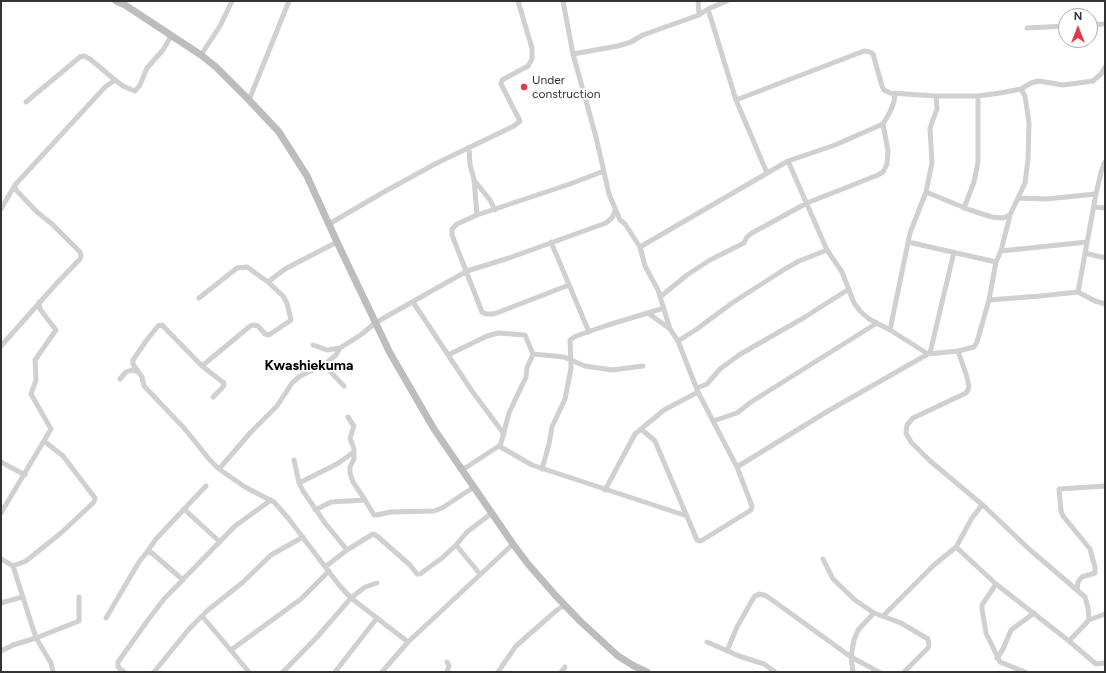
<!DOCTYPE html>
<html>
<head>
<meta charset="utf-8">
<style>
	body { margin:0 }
	#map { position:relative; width:1106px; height:673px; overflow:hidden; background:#fff; font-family:Figtree,sans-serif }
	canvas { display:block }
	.frame { position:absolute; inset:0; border:2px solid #333; pointer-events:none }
	.north { position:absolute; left:1058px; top:8px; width:40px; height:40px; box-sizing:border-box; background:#fff; border:1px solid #adadad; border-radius:50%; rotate:0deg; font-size:11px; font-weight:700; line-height:16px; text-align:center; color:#333 }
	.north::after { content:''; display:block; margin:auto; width:14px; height:18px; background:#e63946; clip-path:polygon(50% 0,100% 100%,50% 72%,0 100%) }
</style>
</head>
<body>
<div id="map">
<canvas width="1106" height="673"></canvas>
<div class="frame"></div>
<div class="north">N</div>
</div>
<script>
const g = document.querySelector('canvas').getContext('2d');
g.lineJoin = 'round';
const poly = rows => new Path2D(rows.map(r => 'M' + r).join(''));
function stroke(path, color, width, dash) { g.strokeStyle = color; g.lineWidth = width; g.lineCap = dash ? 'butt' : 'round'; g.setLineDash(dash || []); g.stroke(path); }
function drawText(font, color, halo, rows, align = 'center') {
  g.font = font + ' Figtree,sans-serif'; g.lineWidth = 4; g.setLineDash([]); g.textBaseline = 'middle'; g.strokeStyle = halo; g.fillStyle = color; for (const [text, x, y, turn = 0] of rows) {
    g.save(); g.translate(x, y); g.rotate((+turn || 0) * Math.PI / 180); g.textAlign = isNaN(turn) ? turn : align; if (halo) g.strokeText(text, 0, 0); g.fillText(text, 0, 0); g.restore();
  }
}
stroke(poly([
	[563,1,573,54,596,137,609,194,620,220,625,224,640,247,645,266,658,290,670,329,678,341,698,392,713,421,737,467,752,506,751,510,701,541,697,540,655,441,641,429],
	[698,1,699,15],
	[708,9,736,100,767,173],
	[1090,25,1105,24],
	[1027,28,1066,26],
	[573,54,618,46,631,42,643,35,699,15,708,9,727,1],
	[201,55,220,26,232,1],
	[249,100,289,1],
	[736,100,864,51,870,52,873,54,882,86,884,90,890,93,936,96,978,96,1000,93,1021,89,1031,83,1039,81,1063,85,1093,81,1101,74,1105,67],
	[26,102,80,57,84,56,90,59,115,80],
	[469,147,470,165,474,179,477,215],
	[788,161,827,250,842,272,854,303,860,311,869,319,890,330,928,354],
	[474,180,490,200,495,210],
	[926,192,970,210,992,217,1003,218,1010,215],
	[1018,198,1046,199,1096,194],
	[1094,207,1105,208],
	[964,208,974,182,978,162,978,96],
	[1,209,15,185],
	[329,224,382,193,437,163,514,126,520,121,501,84,502,80,528,66,532,59,532,48,518,1],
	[551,242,589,332],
	[908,242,996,262],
	[640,247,788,161,835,145,883,124],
	[1001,251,1087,242],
	[1085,253,1105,258],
	[268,282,285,269,337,242],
	[569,285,494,314,486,314,482,312,452,235,452,229,457,224,477,215,570,184,604,171],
	[1078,292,1095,301,1105,304],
	[660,297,687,275,710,260,744,243,747,237,752,233,807,203,878,175,883,172,887,164,888,151,883,124,890,112,894,102,895,94],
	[199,298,237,268,247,267,268,282,283,296,287,303,291,320,269,335,265,334,258,326,252,325,249,327,202,366,162,325,158,326,146,341,133,360,133,364,142,377,144,386,184,428,209,459,219,469,245,487,274,502,288,518,339,585,351,598,408,642],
	[989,300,1040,296,1078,292,1096,194,1101,172,1105,162],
	[413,302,472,391,504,434],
	[648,313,670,329],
	[890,330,910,233,926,192,932,163,930,128,937,109,936,96],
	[678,341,697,329,732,303,785,269,799,261,827,250],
	[313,345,327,350,340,348],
	[1,346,57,283,80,259,81,256,80,252,52,224,37,212,16,190,15,185,105,87,115,80,123,86,135,91,140,85,147,68,163,50,171,36],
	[930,353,954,252],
	[448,355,487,336,498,333,525,335,533,354],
	[324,365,344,386],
	[202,366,224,383,224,385,222,388,213,397],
	[120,379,126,372,132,370,138,372],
	[697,388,707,384,720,369,739,355,805,317,849,289],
	[348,417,354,426,350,438,354,449,354,459,350,467,350,473,353,482,365,500],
	[713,421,737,413,751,402,877,323],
	[499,446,532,465,687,516],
	[294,460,299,483,303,491,325,523,347,550],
	[1,462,25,475],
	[737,467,828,411,928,354,958,351,974,347,977,342,989,300,996,262,1001,251,1010,215,1025,183,1028,159,1029,123,1025,96,1021,89],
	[219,469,251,432,277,406,292,383,300,376,324,365,336,355,340,348,362,334,375,323,467,271,509,258,606,223,612,218,615,211],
	[542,469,549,444,552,427,565,399,571,368,570,340,576,336,608,325,664,308],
	[462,470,499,446,501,443,509,413,526,377,527,368,533,354,564,357,585,366,612,370,643,366],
	[299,483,337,464,354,452],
	[206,486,186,507,186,511,220,542],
	[605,490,635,434,664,410,698,392],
	[315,510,331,502,365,500,374,515,376,515,391,512,434,511,442,508,474,487],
	[1,513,51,429,31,394,36,380,35,360,56,330,40,309,39,302],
	[456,545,480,574],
	[956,547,996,584,1069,641,1089,620,1088,608,1085,597,1029,549,985,507,929,460,911,442,906,433,907,425,913,418,966,393,968,390,969,386,966,374,958,351],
	[147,552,156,539,186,507],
	[1,559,13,566,36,638,51,663,53,672],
	[823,559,833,579,855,600,874,613,901,623,928,639,929,646,928,648,904,672],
	[13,566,26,561,61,533,94,502,95,498,63,456,44,441],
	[325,567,347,550,373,534,377,536,410,565,417,574,420,574,442,558,456,545,467,532,492,513],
	[996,584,982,605,982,609,986,633,1000,662,1025,672],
	[1077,590,1078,582,1082,577,1095,573,1095,567,1090,549,1063,516,1061,511,1059,489,1105,486],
	[1,603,22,597],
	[202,616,249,672],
	[883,616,934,565,956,547,972,518,982,505],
	[106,618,139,562,147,552,152,553,183,580],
	[1089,620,1105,614],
	[1069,641,1096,664,1105,663],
	[707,642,739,656,764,664,775,672],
	[231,650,301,599,329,571],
	[1,651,13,645,36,638,79,621,79,597],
	[727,651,737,627,754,597,759,594,764,595,768,597,851,657,879,672],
	[997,658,1003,649,1011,630,1034,613],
	[124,672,118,667,118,662,148,620,164,599,235,526,271,500],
	[154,672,189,629,208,610,242,583,271,555,303,537],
	[283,672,318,636,351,598,365,587,377,583],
	[335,672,377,618],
	[382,672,408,642,513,544],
	[447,672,449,666,447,662],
	[498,672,516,646,557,610,565,605],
	[561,672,565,667],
	[853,672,851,657,854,640,858,630,874,613]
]), '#d0d0d0', 5);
stroke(poly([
	[116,1,125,5,201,55,216,67,249,100,279,132,307,176,337,242,390,353,434,429,513,544,528,564,556,596,580,621,618,656,634,666,647,672]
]), '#bdbdbd', 7);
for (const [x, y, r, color] of [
	[524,87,4,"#e63946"]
]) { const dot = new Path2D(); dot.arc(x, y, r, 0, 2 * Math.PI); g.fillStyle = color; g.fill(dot); stroke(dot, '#fff', 1.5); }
drawText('12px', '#333', '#fff', [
	["Under",532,80],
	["construction",532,94]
], 'left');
drawText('bold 14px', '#000', '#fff', [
	["Kwashiekuma",309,366]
]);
</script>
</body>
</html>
